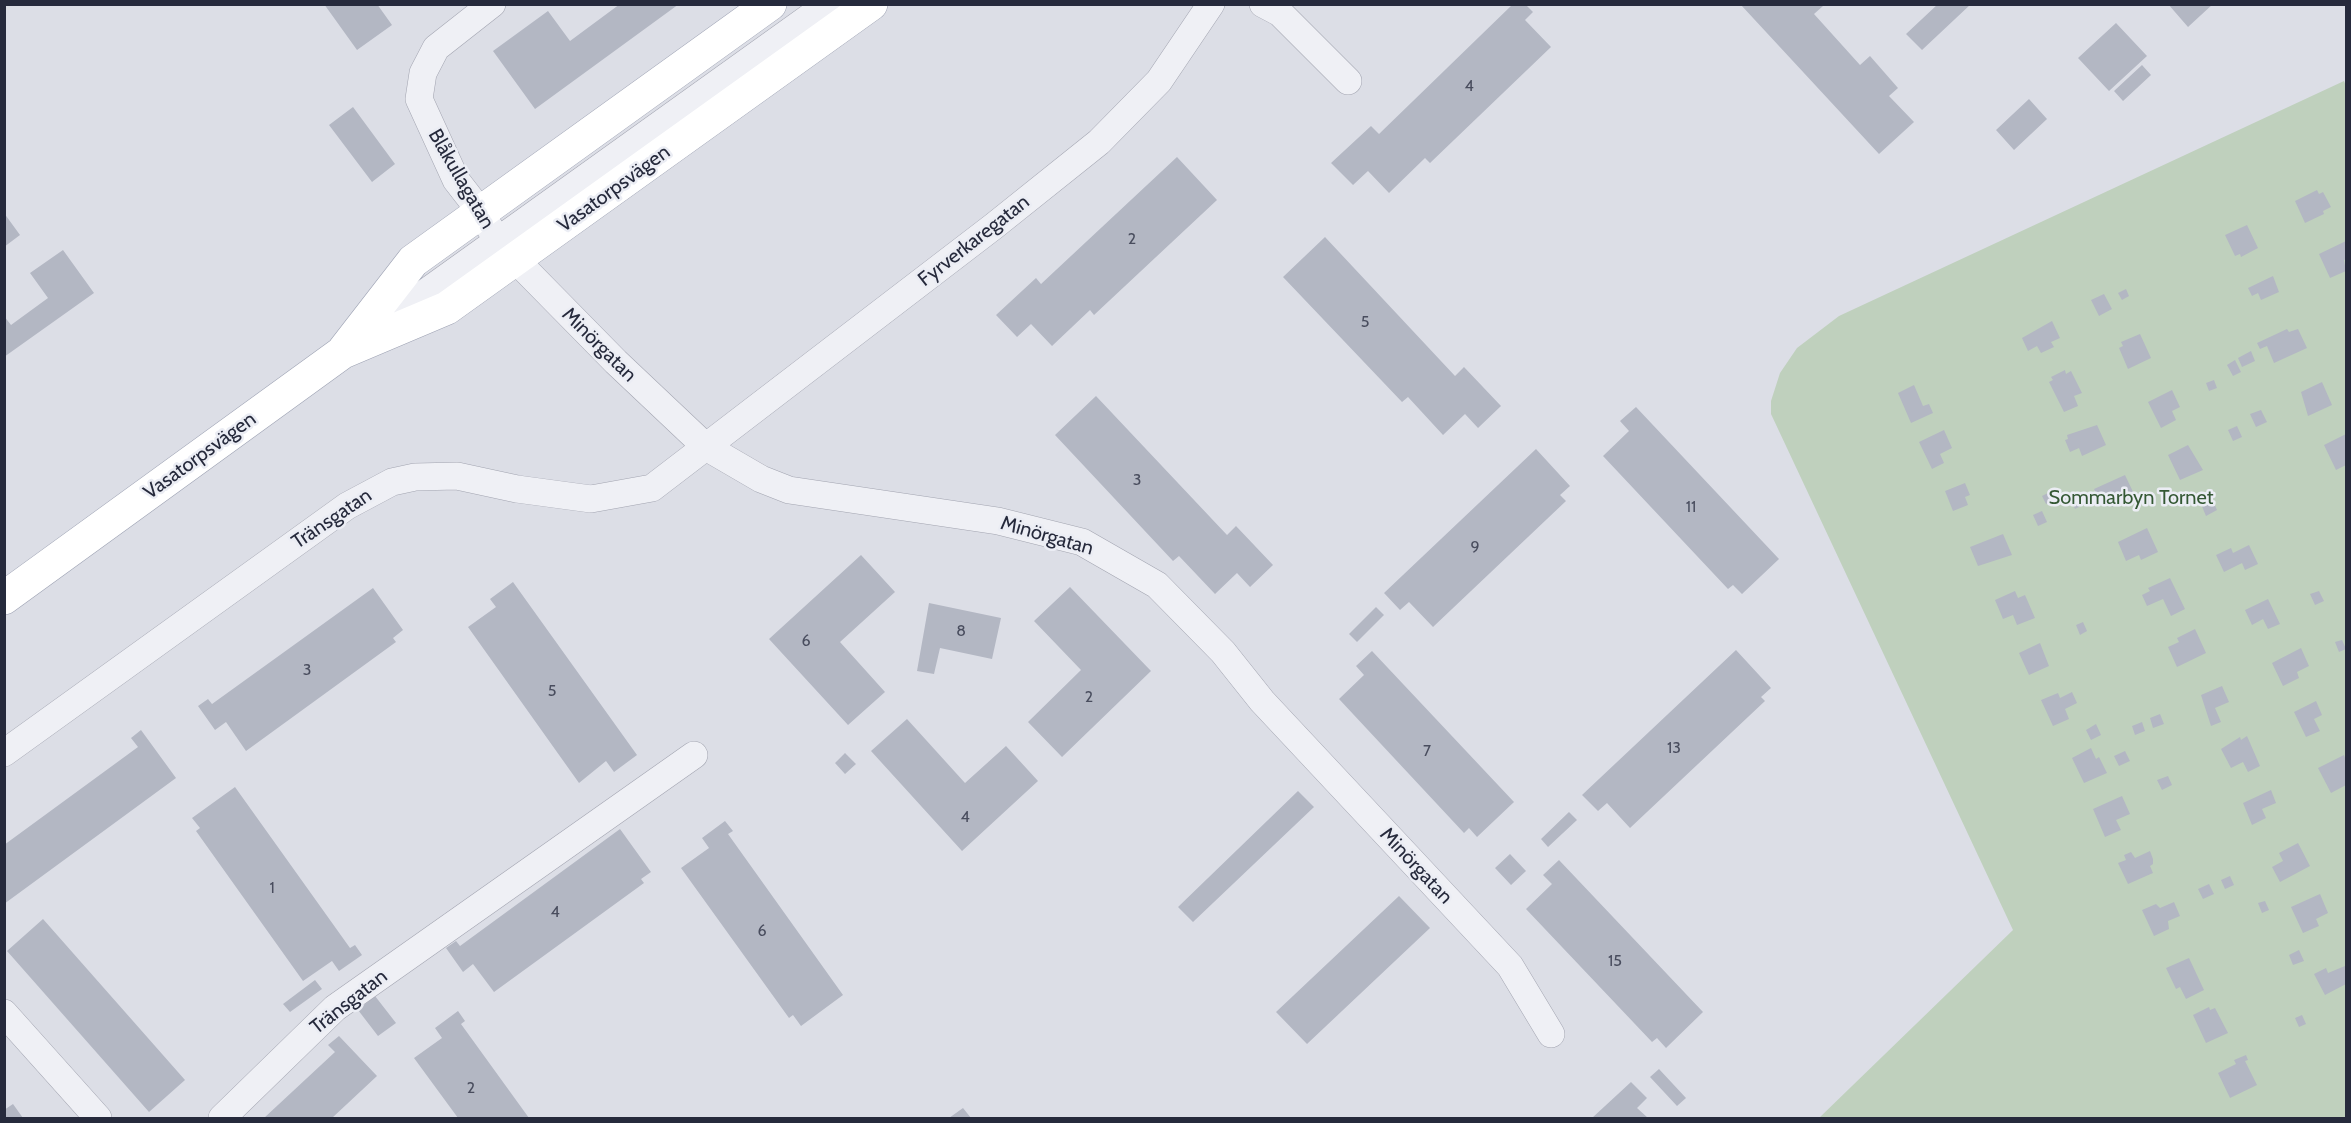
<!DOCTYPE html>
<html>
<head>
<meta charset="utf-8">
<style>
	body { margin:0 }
	#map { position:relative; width:2351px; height:1123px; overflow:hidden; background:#dcdee6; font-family:Cabin,sans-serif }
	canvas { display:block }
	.frame { position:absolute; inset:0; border:6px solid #262a3c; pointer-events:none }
</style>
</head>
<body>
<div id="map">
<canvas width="2351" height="1123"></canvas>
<div class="frame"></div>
</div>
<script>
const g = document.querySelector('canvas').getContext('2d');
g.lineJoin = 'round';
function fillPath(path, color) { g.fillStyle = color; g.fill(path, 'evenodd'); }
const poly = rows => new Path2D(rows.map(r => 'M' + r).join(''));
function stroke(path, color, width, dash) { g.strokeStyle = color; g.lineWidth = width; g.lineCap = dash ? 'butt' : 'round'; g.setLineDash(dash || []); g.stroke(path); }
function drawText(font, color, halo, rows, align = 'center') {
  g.font = font + ' Cabin,sans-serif'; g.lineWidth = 5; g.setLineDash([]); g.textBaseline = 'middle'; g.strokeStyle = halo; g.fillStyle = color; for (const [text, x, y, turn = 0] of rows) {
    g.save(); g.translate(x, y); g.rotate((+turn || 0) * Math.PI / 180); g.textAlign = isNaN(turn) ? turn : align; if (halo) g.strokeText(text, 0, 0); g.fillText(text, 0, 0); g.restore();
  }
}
fillPath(poly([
	[2344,81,2346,86,2346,1118,1819,1118,2013,930,1771,414,1771,401,1780,373,1797,348,1839,316]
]), '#bfd0bd');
fillPath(poly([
	[324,4,377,4,392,25,357,50],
	[620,4,679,4,535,109,493,51,548,11,570,41],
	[1513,4,1525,4,1533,12,1525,20,1551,47,1430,163,1425,158,1389,193,1368,171,1353,185,1331,163,1371,126,1379,134],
	[1938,4,1971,4,1922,50,1906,34],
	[2168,4,2213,4,2188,27],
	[1741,5,1821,5,1823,6,1814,14,1860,65,1870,56,1898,88,1889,96,1914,122,1879,154],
	[2116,23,2147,56,2109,91,2078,58],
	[2142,65,2151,75,2123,101,2114,91],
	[2029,99,2047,119,2014,150,1996,130],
	[353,107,395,164,372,182,329,125],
	[1177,157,1217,200,1094,315,1090,310,1052,346,1031,324,1017,337,996,315,1036,278,1041,284],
	[2317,190,2319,194,2323,192,2331,207,2323,211,2324,214,2305,223,2295,201],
	[4,213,20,235,4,247],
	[2247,225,2258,248,2241,257,2240,254,2235,256,2225,235],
	[1325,237,1455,376,1464,367,1501,406,1478,428,1465,414,1443,435,1408,397,1402,402,1283,277],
	[2346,241,2346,259,2344,260,2346,271,2330,278,2319,254],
	[63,250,94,293,4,357,4,316,11,325,48,298,30,273],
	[2273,276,2279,292,2261,300,2258,293,2252,296,2248,288],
	[2126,289,2129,296,2122,300,2118,293],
	[2104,294,2112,309,2099,316,2091,300],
	[2052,321,2060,338,2051,342,2054,347,2041,353,2037,346,2028,351,2022,338],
	[2287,329,2289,332,2298,329,2307,348,2274,363,2267,346,2260,349,2257,343],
	[2140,334,2151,358,2128,369,2119,348,2123,346,2121,342],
	[2251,351,2255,361,2242,367,2238,358],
	[2235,360,2241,372,2233,376,2227,365],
	[2065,370,2066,374,2071,371,2082,393,2074,396,2078,406,2064,412,2049,382,2053,380,2051,377],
	[2214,380,2217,388,2209,391,2206,383],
	[2322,382,2332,405,2308,416,2301,392],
	[1914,385,1923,406,1929,404,1933,413,1911,423,1898,393],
	[2172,390,2180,407,2172,411,2176,420,2161,428,2148,402],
	[1096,396,1227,535,1236,526,1273,565,1250,587,1237,573,1215,594,1179,556,1173,561,1055,435],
	[1636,407,1779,559,1742,594,1733,585,1728,589,1603,456,1629,431,1620,421],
	[2261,410,2267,422,2256,427,2250,414],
	[2097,425,2106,445,2082,456,2079,448,2070,452,2065,440,2068,439,2067,435],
	[2237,426,2242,437,2233,441,2228,430],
	[1944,430,1952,448,1940,454,1944,463,1932,469,1919,442],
	[2346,434,2346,465,2336,470,2324,445],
	[2188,445,2203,470,2180,480,2168,455],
	[1536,449,1570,486,1560,495,1566,501,1433,627,1409,602,1400,610,1384,593],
	[2125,475,2135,496,2112,507,2109,501,2102,505,2094,489],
	[1965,483,1970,495,1965,497,1968,505,1953,511,1945,491],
	[2050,492,2054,501,2046,504,2042,496],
	[2082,494,2087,503,2075,509,2071,499],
	[2212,499,2217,510,2206,516,2201,504],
	[2042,511,2047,522,2038,526,2033,515],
	[2147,528,2158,552,2141,560,2139,555,2126,561,2118,542],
	[2003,534,2012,555,1978,566,1970,547],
	[2249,545,2258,564,2245,570,2242,563,2224,572,2216,555,2231,548,2233,553],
	[861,555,895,592,840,642,885,692,848,725,769,639],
	[2170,578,2185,609,2171,616,2163,599,2147,606,2142,595,2150,591,2148,588],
	[513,582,637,755,614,772,606,761,579,783,468,627,496,607,490,599],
	[1070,587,1151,671,1062,757,1028,722,1081,670,1034,621],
	[373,588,403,630,393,638,396,642,246,751,226,722,215,730,198,706,208,699,212,704],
	[2015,591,2018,598,2025,595,2035,618,2017,625,2013,615,2003,619,1995,600],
	[2319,591,2324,601,2315,605,2310,594],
	[2268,599,2280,624,2268,629,2263,619,2252,625,2245,610],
	[929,603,1001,618,992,659,940,648,934,674,917,671],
	[1376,607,1384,615,1357,642,1349,634],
	[2083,622,2087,631,2080,635,2076,625],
	[2195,629,2206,653,2177,667,2168,647,2179,642,2177,638],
	[2342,640,2346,649,2339,652,2335,642],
	[2040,643,2049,666,2029,675,2019,653],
	[2301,648,2309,666,2297,672,2299,678,2283,686,2272,663],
	[1736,650,1771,688,1761,697,1765,701,1630,828,1607,803,1598,811,1582,795],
	[1372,651,1514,802,1477,837,1469,828,1464,833,1339,699,1364,675,1356,666],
	[2222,686,2229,702,2215,708,2221,722,2211,726,2201,695],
	[2072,692,2077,703,2065,709,2069,719,2053,726,2041,700,2058,693,2060,698],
	[2316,701,2322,715,2314,719,2320,731,2306,737,2294,712],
	[2160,714,2164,724,2153,728,2150,718],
	[907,719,965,783,1006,746,1038,781,962,851,871,751],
	[2142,722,2145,731,2135,735,2132,726],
	[2096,724,2101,735,2091,740,2086,730],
	[141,730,176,778,4,904,4,845,138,747,131,738],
	[2247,736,2260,766,2248,772,2243,762,2231,768,2221,749,2240,737,2241,740],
	[2091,748,2096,759,2099,757,2107,773,2084,783,2072,758],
	[2125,751,2130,761,2119,766,2114,756],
	[845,753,856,764,845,774,835,763],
	[2344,755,2346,761,2346,785,2331,793,2318,768],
	[2168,776,2172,785,2162,790,2157,780],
	[235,787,350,948,355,945,362,955,339,971,332,961,303,981,196,831,200,828,192,818],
	[2271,790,2276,803,2262,809,2266,818,2252,825,2243,803],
	[1298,791,1314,807,1193,922,1178,907],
	[2122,796,2130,814,2116,820,2121,830,2105,837,2093,809],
	[1569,812,1577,820,1548,847,1541,839],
	[725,821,733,831,728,834,843,995,801,1026,793,1015,789,1018,681,868,709,848,702,838],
	[620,829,651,872,641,879,644,883,494,992,473,964,463,972,446,948,456,941,460,946],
	[2298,843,2310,866,2280,882,2272,867,2283,861,2279,853],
	[2150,851,2153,859,2153,864,2150,866,2153,873,2128,884,2118,863,2126,860,2124,855,2131,852,2135,858],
	[1510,854,1526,871,1511,885,1495,868],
	[1559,860,1703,1012,1666,1048,1657,1038,1652,1042,1526,909,1552,884,1543,875],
	[2230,876,2234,885,2225,889,2221,880],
	[2209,884,2214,894,2203,899,2198,889],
	[2320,894,2328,913,2316,919,2319,926,2303,933,2291,907],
	[1399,896,1430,928,1307,1044,1276,1012],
	[2265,901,2269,910,2262,913,2258,903],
	[2174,902,2180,916,2168,921,2169,929,2154,936,2142,910,2156,904,2160,908],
	[43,919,185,1080,149,1112,7,951],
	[2299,950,2304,961,2293,965,2289,955],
	[2189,958,2204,990,2186,999,2180,987,2176,989,2166,968],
	[2345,966,2346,984,2325,995,2314,974,2326,968,2328,973],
	[315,980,322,989,290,1012,283,1004],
	[375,996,396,1023,378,1036,358,1010],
	[2209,1007,2210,1010,2215,1008,2228,1033,2206,1043,2193,1015],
	[458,1011,465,1021,461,1024,529,1118,458,1118,414,1058,442,1038,435,1028],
	[2302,1015,2306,1024,2299,1027,2295,1018],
	[339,1036,377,1076,332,1118,264,1118,335,1052,328,1045],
	[2246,1055,2248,1060,2245,1061,2257,1085,2230,1098,2218,1073,2236,1064,2234,1060],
	[1659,1069,1686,1098,1677,1106,1650,1077],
	[1631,1082,1647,1098,1637,1108,1648,1118,1592,1118],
	[13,1104,23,1118,4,1118,4,1110],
	[963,1108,971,1118,949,1118]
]), '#b3b7c3');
const minor = poly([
	[492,4,436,48,423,73,419,99,456,180,480,211,498,242,616,362,706,447,761,479,789,490,998,521,1082,542,1157,585,1223,652,1262,701,1510,966,1551,1034],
	[1263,4,1280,13,1348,81],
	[376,328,828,4],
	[4,753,347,506,392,482,415,477,457,476,517,489,591,499,652,488,994,226,1099,142,1159,81,1211,4],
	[4,1013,98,1118],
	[222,1118,335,1008,694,755]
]);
const major = poly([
	[344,350,413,261,770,4],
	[4,598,343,352,447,308,871,4]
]);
stroke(minor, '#a2a4b0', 28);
stroke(major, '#9ca1b2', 34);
stroke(minor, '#eff0f5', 27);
stroke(major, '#fff', 33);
drawText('16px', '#494d5e', null, [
	["4",1469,86],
	["2",1132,239],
	["5",1365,322],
	["3",1137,480],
	["11",1691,507],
	["9",1475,547],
	["8",961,631],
	["6",806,641],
	["3",307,670],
	["5",552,691],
	["2",1089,697],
	["13",1674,748],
	["7",1427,751],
	["4",965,817],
	["1",272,888],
	["4",555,912],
	["6",762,931],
	["15",1615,961],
	["2",471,1088]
]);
drawText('20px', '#262a3c', '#ebedf4', [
	["Blåkullagatan",461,179,60],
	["Vasatorpsvägen",614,189,-36],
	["Fyrverkaregatan",974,241,-38],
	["Minörgatan",599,345,45],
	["Vasatorpsvägen",200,456,-36],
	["Tränsgatan",332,519,-34],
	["Minörgatan",1047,536,16],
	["Minörgatan",1416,866,47],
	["Tränsgatan",349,1002,-38]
]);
drawText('20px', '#345834', '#ebedf4', [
	["Sommarbyn Tornet",2131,498]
]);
</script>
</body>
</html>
